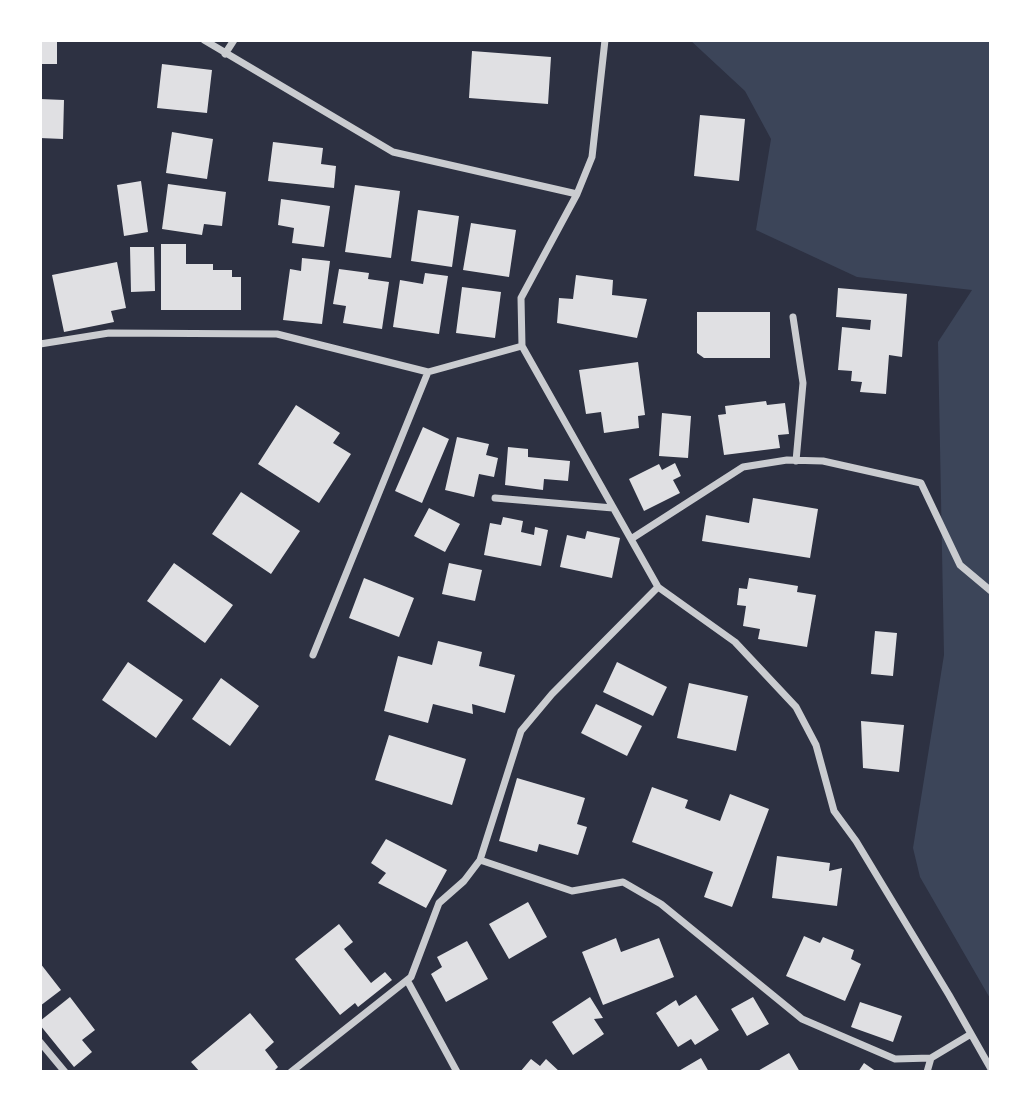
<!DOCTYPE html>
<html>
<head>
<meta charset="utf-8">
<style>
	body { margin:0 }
	#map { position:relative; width:1031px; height:1112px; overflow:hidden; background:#2d3142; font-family:Overpass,sans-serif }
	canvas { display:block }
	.frame { position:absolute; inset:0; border:42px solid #fff; pointer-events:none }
</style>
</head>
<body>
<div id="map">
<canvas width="1031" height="1112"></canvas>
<div class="frame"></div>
</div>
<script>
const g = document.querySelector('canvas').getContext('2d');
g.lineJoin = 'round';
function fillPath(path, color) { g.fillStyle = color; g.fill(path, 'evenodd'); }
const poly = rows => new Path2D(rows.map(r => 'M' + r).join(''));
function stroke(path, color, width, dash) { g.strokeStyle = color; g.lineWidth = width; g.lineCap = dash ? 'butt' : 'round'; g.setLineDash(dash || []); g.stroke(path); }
fillPath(poly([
	[690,40,991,40,991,1000,920,877,913,848,944,655,938,342,972,290,857,277,756,230,771,139,745,91]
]), '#3c4559');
fillPath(poly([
	[40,40,57,40,57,64,40,64],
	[472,51,551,57,548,104,469,98],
	[162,64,212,70,207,113,157,108],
	[40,99,64,100,63,139,40,138],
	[700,115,745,119,739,181,694,176],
	[172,132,213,139,207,179,166,173],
	[273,142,323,148,321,164,336,166,334,188,268,181],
	[141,181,148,232,124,236,117,185],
	[168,184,226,192,222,226,204,224,202,235,162,229],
	[355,185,400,191,391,258,345,252],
	[281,199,330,206,324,247,292,243,294,228,278,225],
	[418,210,459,216,452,267,411,261],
	[471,223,516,230,509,277,463,270],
	[161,244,186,244,186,264,213,264,213,270,232,270,232,277,241,277,241,310,161,310],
	[130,247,154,247,155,291,131,292],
	[302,258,330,261,322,324,283,320,290,269,301,271],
	[117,262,126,308,111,311,114,322,64,332,52,275],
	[339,269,369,273,368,279,389,282,382,329,343,323,346,306,333,304],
	[425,273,448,276,439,334,393,327,400,280,423,284],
	[576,275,613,280,612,295,647,299,637,338,557,323,559,298,573,299],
	[462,287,501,292,495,338,456,333],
	[838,288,907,294,902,357,889,355,886,394,860,392,862,382,851,381,852,371,838,370,842,327,870,330,871,320,836,317],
	[697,312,770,312,770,358,704,358,697,353],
	[638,362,645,415,638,416,639,428,604,433,601,412,586,414,579,370],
	[766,401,767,405,785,403,789,434,778,435,780,448,724,455,718,415,726,414,725,406],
	[296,405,340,433,333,443,351,454,319,503,258,464],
	[662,413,691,416,688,458,659,456],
	[423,427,449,439,422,503,395,491],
	[457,437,489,444,486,455,498,458,494,477,479,474,474,497,445,490],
	[508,447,528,449,528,457,570,461,568,481,544,479,543,490,505,485],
	[675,463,681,476,673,480,680,493,644,511,629,479,659,464,662,470],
	[241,492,300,531,271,574,212,534],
	[753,498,818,509,810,558,702,541,706,515,749,523],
	[429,508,460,524,445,552,414,536],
	[503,517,523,521,521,532,534,535,535,527,548,530,541,566,484,555,490,523,501,525],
	[587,531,620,538,612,578,560,567,567,535,585,539],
	[174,563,233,605,205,643,147,601],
	[449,563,482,570,475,601,442,594],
	[364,578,414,598,399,637,349,618],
	[749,578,798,586,797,592,816,595,807,647,758,639,760,629,743,626,746,606,737,605,739,588,747,589],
	[875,631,897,633,893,676,871,674],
	[438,641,482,652,479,666,515,675,505,713,472,704,473,714,433,704,428,723,384,711,398,656,432,665],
	[128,662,183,700,156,738,102,700],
	[617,662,667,687,653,716,603,692],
	[221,678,259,706,230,746,192,719],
	[689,683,748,696,736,751,677,738],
	[596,704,642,726,627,756,581,733],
	[861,721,904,725,899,772,863,768],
	[389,735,466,759,452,805,375,780],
	[517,778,585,798,577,824,587,827,578,855,539,844,537,852,499,841],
	[652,787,688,800,685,808,720,821,730,794,769,809,732,907,704,897,713,872,632,842],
	[386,839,447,870,426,908,378,883,386,873,371,863],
	[777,856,830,863,829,871,842,868,837,906,772,898],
	[528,902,547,937,509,959,489,924],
	[339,924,353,942,344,949,371,983,385,972,392,980,358,1007,355,1003,340,1015,295,959],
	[804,936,820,943,823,937,854,950,851,959,861,964,845,1001,786,976],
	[616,938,621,952,659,938,674,977,603,1005,582,952],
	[467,941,488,979,446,1002,431,974,442,967,437,957],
	[40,963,61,990,40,1006],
	[696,995,719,1030,695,1045,691,1039,678,1047,656,1013,676,1000,679,1006],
	[70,997,95,1030,82,1040,92,1052,74,1067,40,1025,40,1021],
	[590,997,603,1018,594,1019,604,1034,573,1055,552,1022],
	[753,997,769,1024,747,1036,731,1009],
	[860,1002,902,1016,893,1042,851,1027],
	[250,1013,274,1042,265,1050,278,1067,273,1072,200,1072,191,1062],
	[789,1053,800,1072,756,1072],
	[701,1058,709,1072,677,1072],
	[531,1059,540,1066,546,1059,560,1072,520,1072],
	[864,1063,877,1072,858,1072]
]), '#e0e0e3');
stroke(poly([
	[204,40,393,152,577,194],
	[605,40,592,157,577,194,521,298,522,346,658,587,735,642,796,707,816,745,834,811,856,841,949,995,991,1069],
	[225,54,234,40],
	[793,317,803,383,796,461],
	[40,344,109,333,277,334,428,372,522,346],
	[495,498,613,508],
	[631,539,743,467,787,460,823,461,921,483,960,565,991,591],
	[313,655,428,372],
	[480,860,572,891,623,882,661,904,802,1019,895,1059,931,1058,971,1034],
	[407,980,457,1072],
	[40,1042,65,1072],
	[291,1072,411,977,439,903,464,881,480,860,521,731,552,694,658,587],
	[927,1072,931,1058]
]), '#caccd0', 7);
</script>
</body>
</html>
